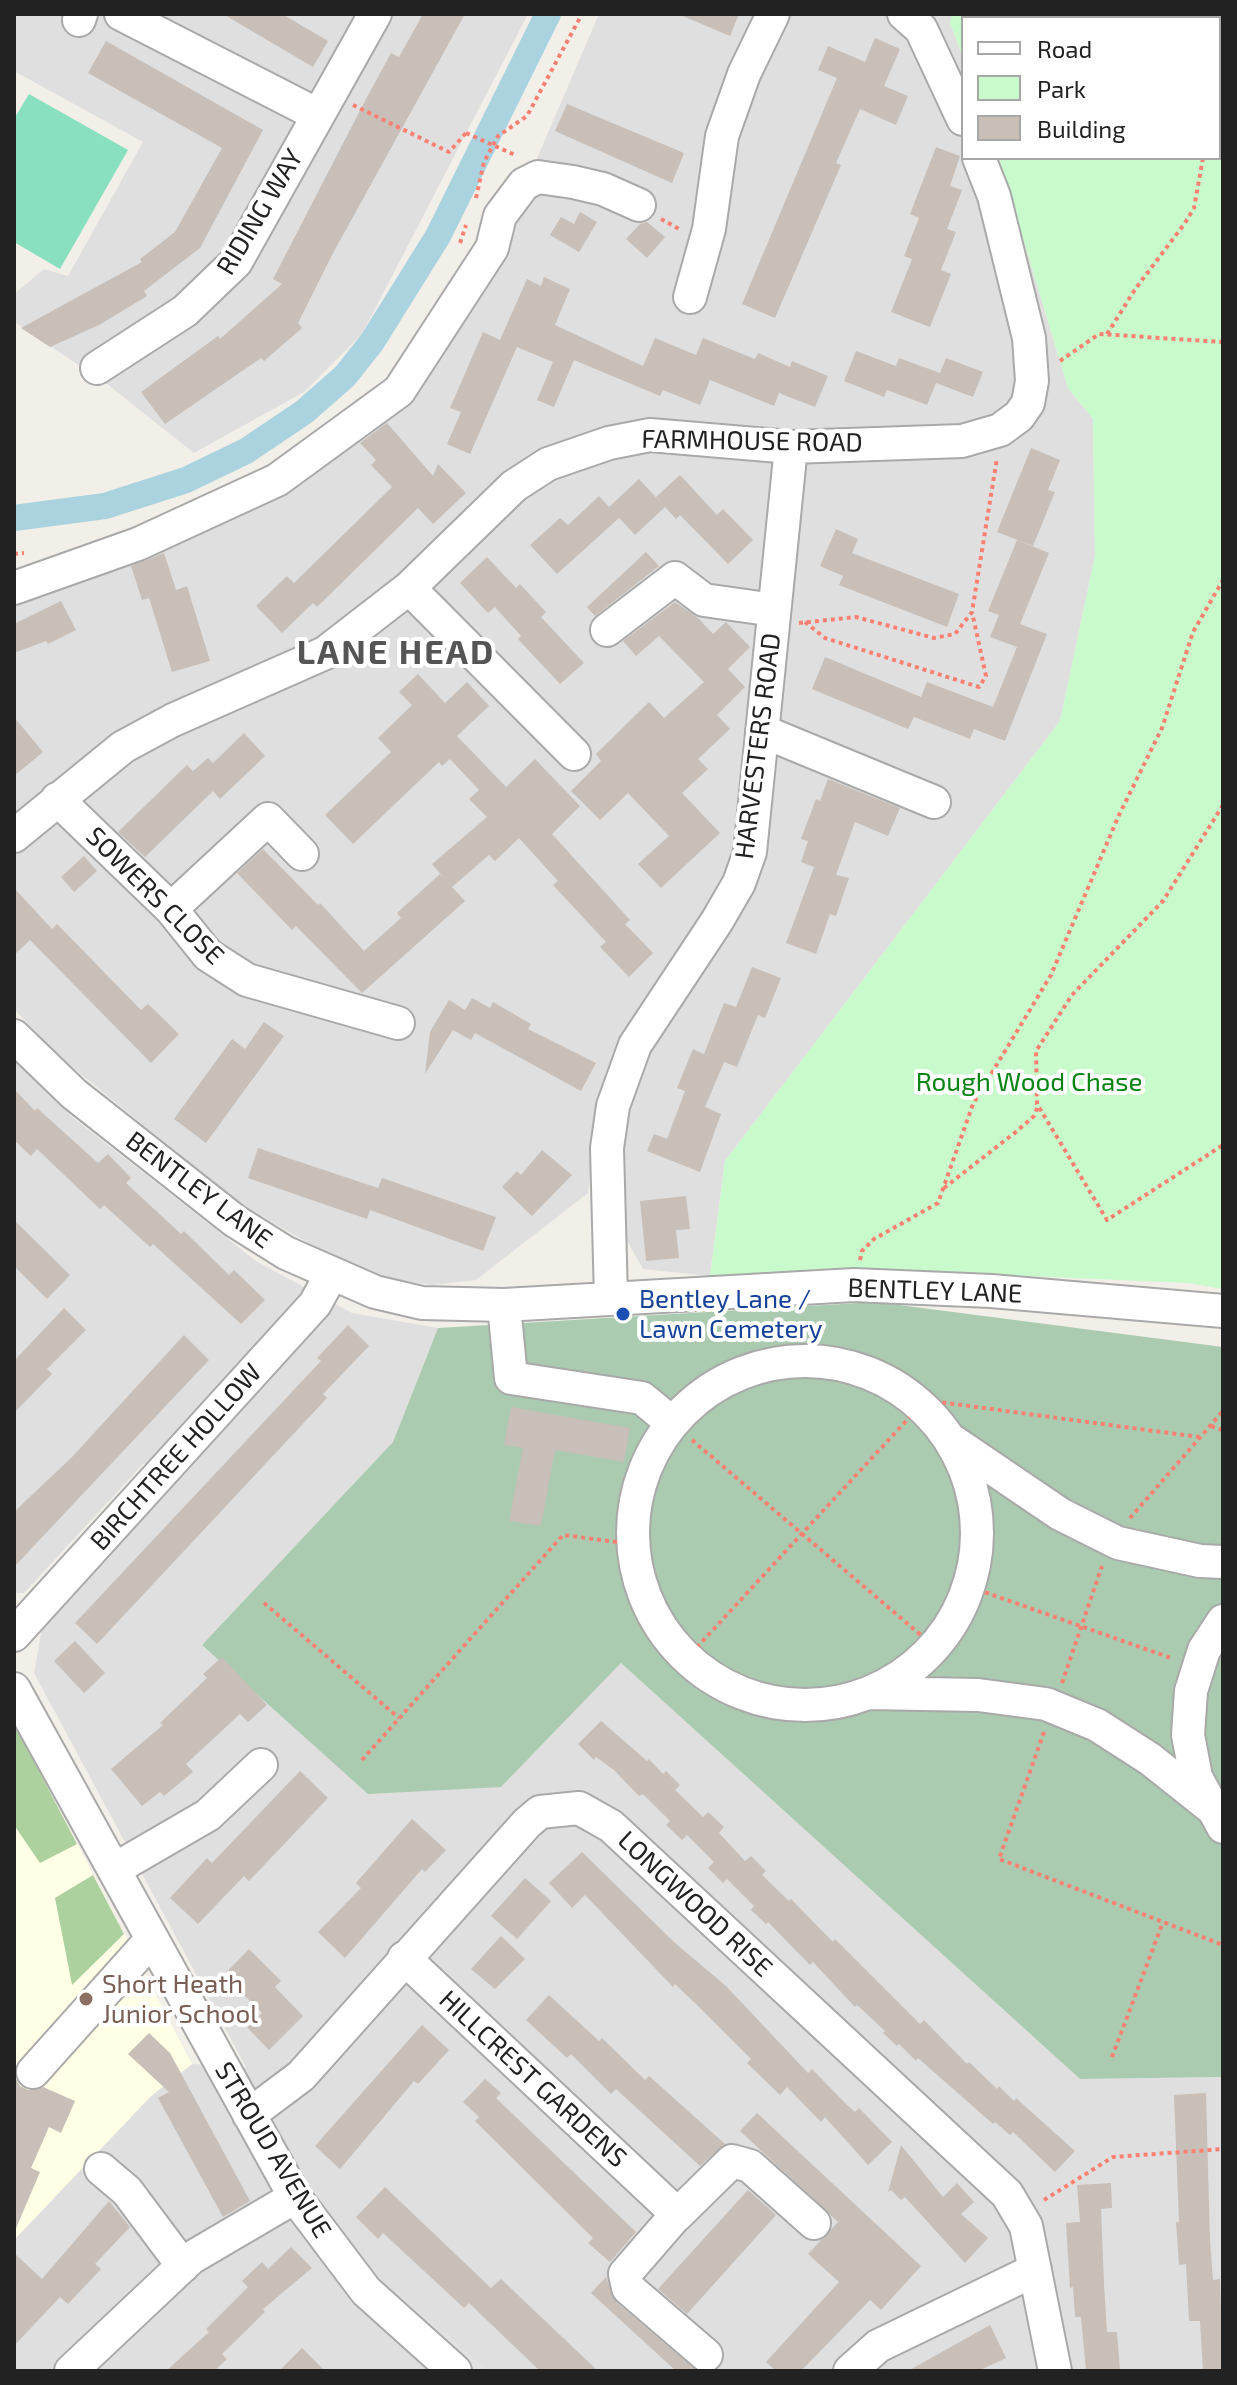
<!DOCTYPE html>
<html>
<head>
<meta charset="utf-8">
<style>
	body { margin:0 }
	#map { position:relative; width:1237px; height:2385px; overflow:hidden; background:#f2efe9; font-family:"Exo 2",sans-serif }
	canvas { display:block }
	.frame { position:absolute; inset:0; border:16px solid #222; pointer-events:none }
	.legend { position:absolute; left:961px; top:16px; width:260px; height:144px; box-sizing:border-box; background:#fff; border:2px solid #a7a7a7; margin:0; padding:10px 14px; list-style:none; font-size:24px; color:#222 }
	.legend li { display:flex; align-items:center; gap:16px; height:40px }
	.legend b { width:40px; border:2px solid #a7a7a7 }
</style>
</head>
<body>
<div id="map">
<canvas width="1237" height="2385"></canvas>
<div class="frame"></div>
<ul class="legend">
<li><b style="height:10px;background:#fff"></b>Road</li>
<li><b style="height:22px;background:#c8facc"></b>Park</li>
<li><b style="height:22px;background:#c7bfb8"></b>Building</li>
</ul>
</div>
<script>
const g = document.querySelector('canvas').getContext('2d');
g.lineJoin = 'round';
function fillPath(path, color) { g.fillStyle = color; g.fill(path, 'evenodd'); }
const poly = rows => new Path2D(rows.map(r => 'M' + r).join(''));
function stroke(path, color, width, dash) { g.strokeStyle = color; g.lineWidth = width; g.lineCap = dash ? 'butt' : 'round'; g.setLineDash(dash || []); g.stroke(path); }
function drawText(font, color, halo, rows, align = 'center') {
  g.font = font + ' "Exo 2",sans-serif'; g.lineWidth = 8; g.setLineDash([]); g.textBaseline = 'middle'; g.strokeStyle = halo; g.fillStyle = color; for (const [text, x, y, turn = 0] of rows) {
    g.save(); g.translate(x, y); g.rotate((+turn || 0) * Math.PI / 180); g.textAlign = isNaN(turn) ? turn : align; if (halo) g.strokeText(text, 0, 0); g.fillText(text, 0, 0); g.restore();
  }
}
fillPath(poly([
	[14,14,528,14,362,334,304,392,194,453,107,384,14,322,14,294,44,269,68,276,143,142,14,71],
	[599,14,952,14,950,22,963,58,963,158,999,158,1068,388,1093,419,1095,556,1060,721,725,1161,710,1276,643,1269,622,1232,596,1128,588,1193,476,1280,433,1285,396,1280,348,1266,237,1202,60,1057,14,1009,14,604,159,546,407,398,535,163],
	[14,1058,72,1117,256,1261,352,1313,438,1328,393,1442,202,1645,501,1787,621,1663,1080,2079,1223,2077,1223,2371,14,2371,14,2240,151,2096,192,2064,246,2067,34,1673,43,1623,170,1486,144,1463,24,1593,14,1593]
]), '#e0dfdf');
fillPath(poly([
	[14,1723,192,2064,151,2096,14,2240]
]), '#ffffe5');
fillPath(poly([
	[14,1723,77,1844,40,1863,14,1825],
	[93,1875,124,1934,72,1985,55,1898]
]), '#add19e');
fillPath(poly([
	[876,1302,1223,1347,1223,2077,1080,2079,621,1663,501,1787,368,1794,202,1645,393,1442,438,1328]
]), '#aacbaf');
fillPath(poly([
	[952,14,1223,14,1223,1289,1189,1283,842,1268,710,1276,725,1161,1060,721,1095,556,1093,419,1068,388,999,158,1219,158,1219,18,963,18,963,58,950,22]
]), '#c8facc');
fillPath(poly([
	[29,94,128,150,60,269,14,242,14,119]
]), '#88e0be');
fillPath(poly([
	[381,2283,391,2288,489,2371,475,2371,441,2344]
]), '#e2e2e2');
stroke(poly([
	[14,518,105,506,186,480,246,451,304,412,345,376,372,342,438,236,548,14]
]), '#aad3df', 26);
fillPath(poly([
	[223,14,282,14,328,41,313,67],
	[423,14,465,14,332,255,298,323,302,328,264,361,261,358,165,424,141,392,218,336,220,339,282,284,273,279,366,99,391,53,399,57],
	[678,14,739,14,730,36],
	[875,38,900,49,884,86,908,96,896,125,860,109,836,163,841,165,775,318,742,304,837,78,818,70,828,46,865,62],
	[106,41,263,130,200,248,144,291,147,296,99,325,50,347,21,328,142,262,140,259,175,232,222,148,88,73],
	[567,104,684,153,672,183,555,131],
	[936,147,960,156,950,186,962,190,947,229,956,232,941,270,951,274,930,327,891,312,912,259,904,256,919,218,910,214],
	[580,212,597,222,579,252,550,235,561,217,574,224],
	[647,222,665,237,647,258,626,239,640,224],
	[544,277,570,289,555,325,643,366,655,338,696,355,703,338,755,359,758,353,790,367,792,361,828,376,815,407,779,393,774,406,710,380,700,405,663,390,660,396,574,360,554,407,537,400,553,362,517,347,470,454,447,444,461,412,450,408,483,332,500,340,527,279,541,286],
	[856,351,896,366,899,358,940,373,946,358,983,372,973,397,936,383,927,405,887,390,884,397,844,381],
	[387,423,433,476,438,464,466,493,433,524,418,508,317,607,313,603,282,633,256,606,287,576,294,583,392,487,371,465,376,460,360,443],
	[1031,448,1060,460,1048,490,1055,492,1033,546,997,532],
	[680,475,717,515,723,509,753,540,728,564,680,515,676,519,656,497],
	[639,479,665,507,635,535,609,507],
	[599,496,619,518,557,574,530,545,560,518,568,525],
	[836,529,858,539,852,553,959,594,947,627,839,585,843,576,820,566],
	[1017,540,1049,553,1020,624,1047,634,1005,741,974,729,970,739,914,717,908,729,812,689,825,657,921,697,927,682,993,707,1017,647,990,637,999,615,988,611],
	[646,552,659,566,595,616,587,607],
	[164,553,176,590,187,586,210,661,172,672,149,598,142,600,131,566],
	[487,557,516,588,520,584,546,612,541,617,584,663,560,684,518,639,521,636,495,607,488,613,460,583],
	[61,601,76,630,48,644,46,641,14,653,14,624],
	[675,602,698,618,713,634,726,622,750,647,728,669,745,687,717,715,730,729,698,759,708,769,682,793,720,833,661,888,638,864,669,836,628,793,600,820,571,791,601,761,596,754,649,702,664,718,704,682,659,636,636,656,623,641],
	[418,674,445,703,467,682,489,706,457,736,506,787,535,759,580,806,552,834,630,920,625,924,653,953,629,977,600,947,606,942,553,885,558,881,519,838,495,861,489,855,452,887,465,901,362,993,296,926,292,930,237,873,263,849,318,905,320,903,364,951,401,918,397,913,440,874,444,878,432,864,487,817,469,799,479,790,450,759,442,766,439,762,353,844,325,815,391,752,378,738,412,705,399,692],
	[14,717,43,752,14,776],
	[244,733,265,756,220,799,213,791,145,857,118,832,187,765,193,771,208,758,213,763],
	[828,779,900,808,888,836,855,822,836,875,849,878,836,916,830,914,816,954,786,943,814,867,801,862,808,841,801,839,816,799,820,801],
	[84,856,97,871,74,892,61,877],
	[14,888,52,929,57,924,141,1010,148,1004,179,1034,151,1063,30,940,14,955],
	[752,967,781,978,765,1018,758,1015,737,1067,724,1062,705,1107,721,1114,700,1172,647,1151,654,1134,667,1139,685,1091,677,1088,693,1049,704,1054,724,1003,736,1007],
	[472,998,490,1008,493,1002,531,1024,528,1029,596,1063,581,1091,475,1033,471,1040,453,1030,425,1074,430,1032,449,1000,465,1010],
	[264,1022,284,1036,206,1143,174,1119,232,1039,245,1049],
	[14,1089,35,1111,37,1108,98,1163,108,1154,131,1178,126,1183,181,1234,184,1231,229,1275,234,1270,265,1300,241,1324,153,1244,150,1247,104,1205,100,1209,37,1149,31,1156,14,1140],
	[258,1148,378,1188,382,1178,496,1217,483,1251,370,1210,367,1219,248,1178],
	[542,1150,572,1175,532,1216,502,1187,517,1171,521,1175],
	[686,1196,690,1229,676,1230,679,1258,646,1261,640,1201],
	[14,1220,70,1275,47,1299,14,1266],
	[64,1308,86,1330,47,1369,52,1374,14,1413,14,1361],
	[348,1325,369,1346,323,1394,327,1398,97,1644,75,1623,321,1361,317,1358],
	[184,1335,209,1360,14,1567,14,1512,72,1457],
	[511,1407,630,1428,624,1462,555,1450,541,1526,509,1521,523,1448,504,1445],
	[75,1641,105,1673,84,1693,54,1661],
	[222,1657,267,1705,248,1722,240,1714,186,1764,193,1772,164,1796,160,1792,142,1806,111,1769,163,1725,160,1723,207,1678,203,1674],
	[601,1721,647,1761,649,1759,663,1774,666,1771,680,1785,675,1790,703,1817,708,1812,724,1827,719,1833,745,1861,751,1856,766,1871,762,1875,789,1901,791,1899,833,1942,835,1939,920,2024,924,2020,967,2064,969,2062,997,2089,999,2086,1014,2101,1016,2098,1075,2151,1055,2172,1013,2132,1010,2135,995,2122,993,2124,918,2058,916,2061,899,2044,897,2046,883,2033,885,2031,857,2005,855,2007,813,1962,810,1965,768,1922,766,1924,751,1910,754,1906,727,1879,723,1883,708,1868,714,1862,687,1835,682,1840,666,1825,670,1821,643,1794,639,1796,614,1770,596,1757,594,1760,578,1744],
	[300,1771,328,1798,249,1881,244,1876,198,1924,170,1898,207,1858,212,1863],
	[412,1819,446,1850,425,1872,422,1869,345,1958,318,1932,361,1888,356,1883],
	[582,1852,675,1943,726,1986,808,2073,812,2069,847,2105,855,2112,859,2108,892,2142,868,2165,825,2117,821,2122,787,2087,780,2095,747,2063,751,2059,696,2004,675,1984,673,1987,585,1895,572,1908,549,1883],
	[525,1878,551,1901,517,1939,491,1916],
	[501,1936,525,1959,495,1989,471,1969],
	[249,1949,281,1981,275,1987,303,2016,269,2050,247,2027,262,2013,224,1975],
	[549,1995,599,2041,602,2038,645,2080,649,2076,725,2144,700,2166,616,2089,611,2094,571,2054,567,2058,526,2020],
	[422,2025,449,2050,418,2084,414,2081,340,2169,315,2146],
	[149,2033,170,2053,250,2201,223,2217,158,2098,169,2092,128,2054],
	[14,2075,20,2086,28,2090,43,2087,75,2101,61,2133,49,2127,31,2168,40,2172,14,2233],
	[485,2079,501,2093,496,2098,636,2232,610,2262,588,2243,593,2238,475,2121,479,2117,463,2102],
	[1206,2093,1210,2241,1213,2280,1220,2279,1223,2371,1203,2371,1200,2321,1189,2321,1186,2264,1179,2265,1176,2222,1179,2222,1174,2095],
	[757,2113,921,2266,881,2310,870,2300,801,2371,776,2371,766,2362,839,2282,808,2254,838,2222,740,2131],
	[901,2145,943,2197,957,2183,974,2202,961,2214,988,2238,965,2263,905,2197,901,2200,891,2190,888,2192],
	[1111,2183,1112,2208,1101,2209,1104,2284,1107,2332,1117,2332,1120,2371,1086,2371,1081,2317,1075,2317,1073,2287,1070,2288,1066,2223,1080,2222,1077,2185],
	[385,2187,491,2288,501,2279,598,2371,540,2371,469,2303,464,2308,383,2233,378,2239,356,2217],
	[748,2190,776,2215,687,2314,658,2289],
	[109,2201,130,2227,95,2264,101,2269,68,2304,60,2297,14,2346,14,2253,42,2279],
	[291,2247,312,2268,263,2309,265,2312,222,2354,227,2359,214,2371,166,2371,209,2332,206,2329,248,2287,242,2281,262,2262,268,2269],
	[606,2277,616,2302,697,2371,676,2371,591,2293],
	[990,2325,1006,2358,978,2371,908,2371],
	[302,2348,325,2371,279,2371]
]), '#c7bfb8');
const minor = poly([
	[121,14,318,115],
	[904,14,921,29,963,119],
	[79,20,81,14],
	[690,297,709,229,722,136,744,74,773,14],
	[97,368,185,311,236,262,375,14],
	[14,588,138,544,277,480,399,391,492,248,500,216,524,184,538,177,573,182,603,189,639,205],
	[409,588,574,754],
	[607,630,675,578,704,600,774,610],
	[762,731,934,802],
	[57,799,171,909,208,955,247,980,398,1023],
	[14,836,123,747,173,720,325,653,409,588,514,486,548,464,609,443,650,435,791,447,962,441,1000,430,1019,416,1028,403,1032,381,1029,338,994,196,979,158],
	[171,909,268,819,302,854],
	[14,1036,74,1094,235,1221,286,1253,375,1292,422,1303,504,1305,854,1285,991,1291,1223,1311],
	[611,1299,607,1148,613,1106,635,1045,717,921,739,883,750,852,791,447],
	[504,1305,511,1378,642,1398,672,1423],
	'633 1533a172 172 0 1 1 344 0a172 172 0 1 1-344 0Z',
	[951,1440,1060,1514,1118,1543,1200,1561,1223,1562],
	[1223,1621,1204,1650,1191,1691,1188,1735,1196,1777,1223,1827],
	[14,1635,315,1304,331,1275],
	[14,1689,295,2197,366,2291,455,2371],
	[869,1693,978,1695,1046,1704,1097,1725,1150,1759,1209,1806],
	[115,1869,208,1815,261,1765],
	[404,1958,677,2214,625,2274,628,2288,706,2355],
	[33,2072,152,1939],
	[249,2115,301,2076,527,1823,540,1812,579,1808,611,1826,1007,2194,1026,2226,1055,2371],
	[101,2169,127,2191,183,2266],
	[676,2216,732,2161,750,2166,814,2223],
	[71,2371,191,2258,295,2197],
	[850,2371,878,2346,1035,2270]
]);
stroke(minor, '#a9a9a9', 36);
stroke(poly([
	[353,105,449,152,466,133],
	[1219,105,1223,93],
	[476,198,484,162,498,136,527,116,582,14],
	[661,219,681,230],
	[460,243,466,225],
	[1107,334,1136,288,1185,223,1194,208,1203,158],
	[1060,361,1099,334,1223,342],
	[14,554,24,553],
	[805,622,825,638,979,687,986,676,972,612],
	[799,623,856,617,934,638,955,634,972,612,997,458],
	[1223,805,1163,901,1072,995,1036,1051,1037,1104,1107,1220,1223,1145],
	[944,1188,1017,1131,1034,1116,1038,1106],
	[860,1260,862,1251,874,1239,938,1203,973,1104,1051,975,1119,815,1162,728,1193,632,1223,580],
	[1211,1426,1223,1430],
	[692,1440,936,1648],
	[1130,1518,1223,1411],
	[970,1587,1171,1658],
	[264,1603,399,1718],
	[686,1659,920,1406,932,1401,1199,1437],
	[1062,1683,1102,1566],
	[1044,1732,999,1859,1223,1945],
	[362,1760,563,1535,632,1544],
	[1112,2057,1163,1922],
	[1044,2200,1113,2157,1223,2149]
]), '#fa8072', 4, [4, 4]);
stroke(minor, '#fff', 32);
stroke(poly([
	[466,133,515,155]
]), '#fa8072', 4, [4, 4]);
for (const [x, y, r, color] of [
	[623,1314,8,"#1a4fb4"],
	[86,1999,8,"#8d6e63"]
]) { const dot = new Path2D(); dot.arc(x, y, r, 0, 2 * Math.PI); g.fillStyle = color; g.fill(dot); stroke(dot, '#fff', 3); }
drawText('26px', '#222', '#fff', [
	["RIDING WAY",260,212,-59],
	["FARMHOUSE ROAD",752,441,1],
	["HARVESTERS ROAD",758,746,-83],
	["SOWERS CLOSE",155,896,45],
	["BENTLEY LANE",199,1190,37],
	["BENTLEY LANE",935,1291,2],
	["BIRCHTREE HOLLOW",176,1457,-48],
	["LONGWOOD RISE",695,1904,43],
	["HILLCREST GARDENS",533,2079,43],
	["STROUD AVENUE",273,2150,59]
]);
drawText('26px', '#0c8416', '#fff', [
	["Rough Wood Chase",1029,1082]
]);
drawText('26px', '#164399', '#fff', [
	["Bentley Lane /",639,1299],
	["Lawn Cemetery",639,1329]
], 'left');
drawText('26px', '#785e54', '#fff', [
	["Short Heath",102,1984],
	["Junior School",102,2014]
], 'left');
g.letterSpacing = '2px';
drawText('bold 34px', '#555', '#fff', [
	["LANE HEAD",396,653]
]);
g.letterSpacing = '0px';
</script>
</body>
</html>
